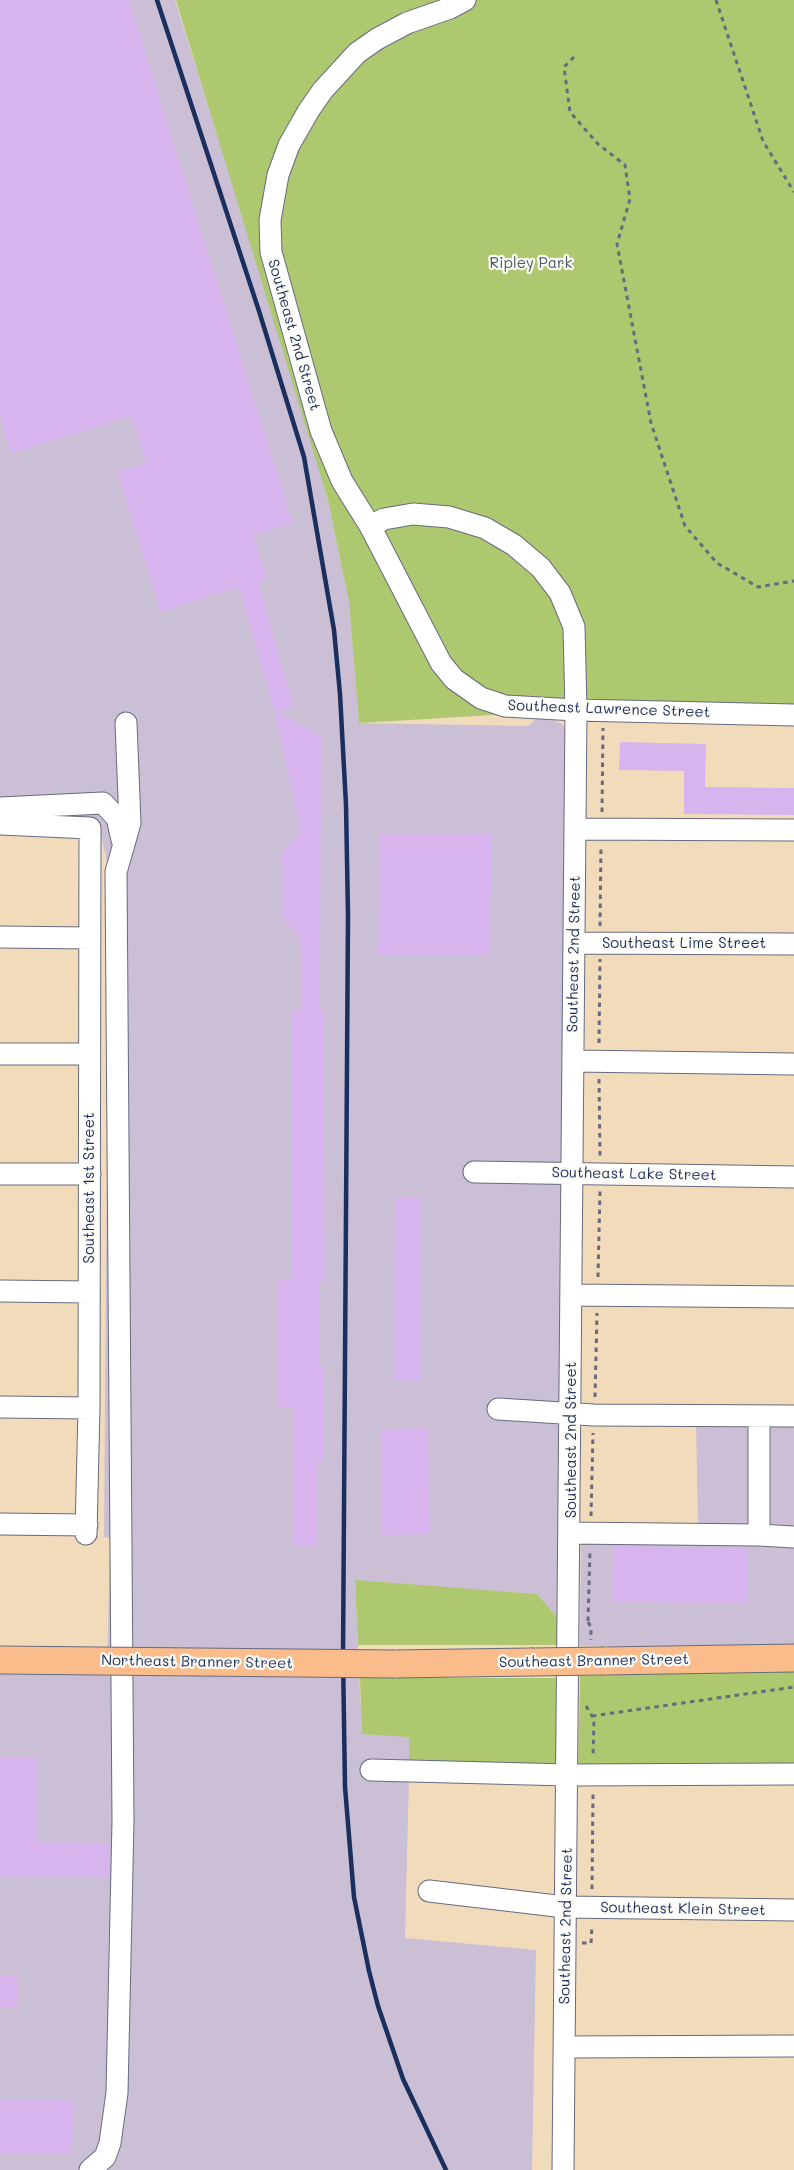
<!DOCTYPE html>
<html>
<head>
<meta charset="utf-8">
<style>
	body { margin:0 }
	canvas { display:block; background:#f2dbbb }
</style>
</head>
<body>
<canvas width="794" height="2170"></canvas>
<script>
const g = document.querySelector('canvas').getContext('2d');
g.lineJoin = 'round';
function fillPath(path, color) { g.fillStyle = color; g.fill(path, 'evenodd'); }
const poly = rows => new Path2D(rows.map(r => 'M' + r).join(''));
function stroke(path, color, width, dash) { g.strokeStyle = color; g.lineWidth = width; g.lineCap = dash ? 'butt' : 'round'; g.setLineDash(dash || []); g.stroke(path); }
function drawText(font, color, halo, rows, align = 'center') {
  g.font = font + ' Mali,sans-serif'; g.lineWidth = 4.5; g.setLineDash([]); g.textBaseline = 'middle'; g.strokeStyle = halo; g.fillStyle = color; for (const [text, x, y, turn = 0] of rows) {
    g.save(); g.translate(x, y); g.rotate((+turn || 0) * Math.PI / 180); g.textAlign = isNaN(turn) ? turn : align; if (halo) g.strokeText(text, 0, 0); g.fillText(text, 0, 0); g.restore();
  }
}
fillPath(poly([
	[0,0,175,0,304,409,328,500,349,602,359,723,528,726,536,719,551,719,562,724,568,734,558,1618,537,1594,355,1581,362,1733,410,1737,405,1938,536,1950,532,2170,0,2170,0,1673,107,1673,110,1538,104,1537,109,872,98,819,0,819],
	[696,1424,794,1425,794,1647,580,1646,581,1525,698,1527]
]), '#cbbfd5');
fillPath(poly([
	[176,0,794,0,794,712,576,710,359,723,349,602,328,500],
	[355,1580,537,1594,558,1618,557,1645,358,1645],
	[794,1670,794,1778,578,1773,580,1676],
	[360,1678,556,1678,558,1772,409,1769,409,1737,362,1734]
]), '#adc86e');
fillPath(poly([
	[0,0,129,0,293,523,253,535,267,579,258,581,294,707,278,712,321,736,320,1010,323,1010,325,1282,319,1282,319,1365,323,1365,324,1461,318,1461,318,1546,293,1546,293,1407,278,1407,277,1279,292,1279,292,1010,301,1010,301,952,298,934,281,917,281,853,299,834,298,817,273,705,239,587,161,612,117,472,146,463,131,416,11,454,0,417],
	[620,742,706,744,705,787,794,788,794,815,684,814,684,771,619,770],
	[379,833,492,834,490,956,378,955],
	[422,1197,422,1381,393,1380,395,1198],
	[428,1428,430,1534,382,1535,381,1429],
	[613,1546,748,1548,747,1604,612,1601],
	[0,1757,38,1758,37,1842,109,1843,109,1878,0,1876],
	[0,1976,18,1976,18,2007,0,2007],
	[0,2100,73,2100,72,2154,0,2154]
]), '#d7b4ed');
const minor = poly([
	[465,0,450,8,407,23,377,39,357,53,323,90,309,110,289,145,278,175,270,220,271,252,321,431,342,481,370,526,441,663,454,679,481,698,505,706,576,710,794,715],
	[370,526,384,519,413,514,449,517,485,528,514,545,541,568,560,593,574,627,576,710,563,2170],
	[0,808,103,803,117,818,122,840],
	[0,824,90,828,89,1408,86,1534],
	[576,829,794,830],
	[0,937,90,938],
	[575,943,794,944],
	[0,1054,89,1054],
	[573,1061,794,1064],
	[474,1172,794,1177],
	[0,1174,90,1174],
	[0,1291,89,1292],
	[571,1295,794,1297],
	[0,1407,89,1408],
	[498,1409,594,1415,794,1416],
	[759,1416,759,1535,794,1537],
	[0,1524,87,1525],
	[570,1533,759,1535],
	[371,1770,568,1775,794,1774],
	[429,1891,565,1907,794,1910],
	[564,2047,794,2046],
	[90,2170,105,2157,110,2143,117,2093,123,1821,116,872,130,823,126,723]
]);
const major = poly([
	[604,1661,794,1658],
	[394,1664,531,1662]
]);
stroke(minor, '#666b7f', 23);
stroke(major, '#666b7f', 29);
stroke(poly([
	[716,0,763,141,794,192],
	[574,57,564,67,570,112,598,144,625,165,630,199,617,244,651,423,685,526,717,563,758,587,794,581],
	[602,812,603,728],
	[600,926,601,845],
	[599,1043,600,959],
	[599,1079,600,1157],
	[598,1277,600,1190],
	[595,1397,597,1313],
	[591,1516,593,1433],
	[588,1621,590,1550],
	[588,1622,591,1627,591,1640],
	[586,1706,594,1719,593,1757],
	[592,1716,794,1687],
	[592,1889,593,1794],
	[582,1943,591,1943,592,1926]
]), '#666b7f', 3, [4.5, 4.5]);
stroke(minor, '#fff', 21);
stroke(major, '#fabc8b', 27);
stroke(poly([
	[157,0,259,311,304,457,334,630,340,694,346,805,348,915,343,1657,345,1787,354,1897,369,1971,378,2006,403,2079,446,2170]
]), '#1b2f5e', 4.5);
const majorBridge = poly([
	[0,1660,394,1664],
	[531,1662,604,1661]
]);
stroke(majorBridge, '#666b7f', 29, []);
stroke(majorBridge, '#fabc8b', 27);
drawText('15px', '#475d63', '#fdfcf7', [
	["Ripley Park",531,263]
]);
drawText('15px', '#1b2f5e', '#fdfcf7', [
	["Southeast 2nd Street",294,335,74],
	["Southeast Lawrence Street",609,709,2],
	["Southeast Lime Street",684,943],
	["Southeast 2nd Street",574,954,-89],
	["Southeast Lake Street",634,1174,1],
	["Southeast 1st Street",89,1188,-90],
	["Southeast 2nd Street",571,1440,-90],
	["Southeast Branner Street",594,1661,-1],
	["Northeast Branner Street",197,1662,1],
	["Southeast Klein Street",683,1909,1],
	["Southeast 2nd Street",566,1926,-89]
]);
</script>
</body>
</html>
